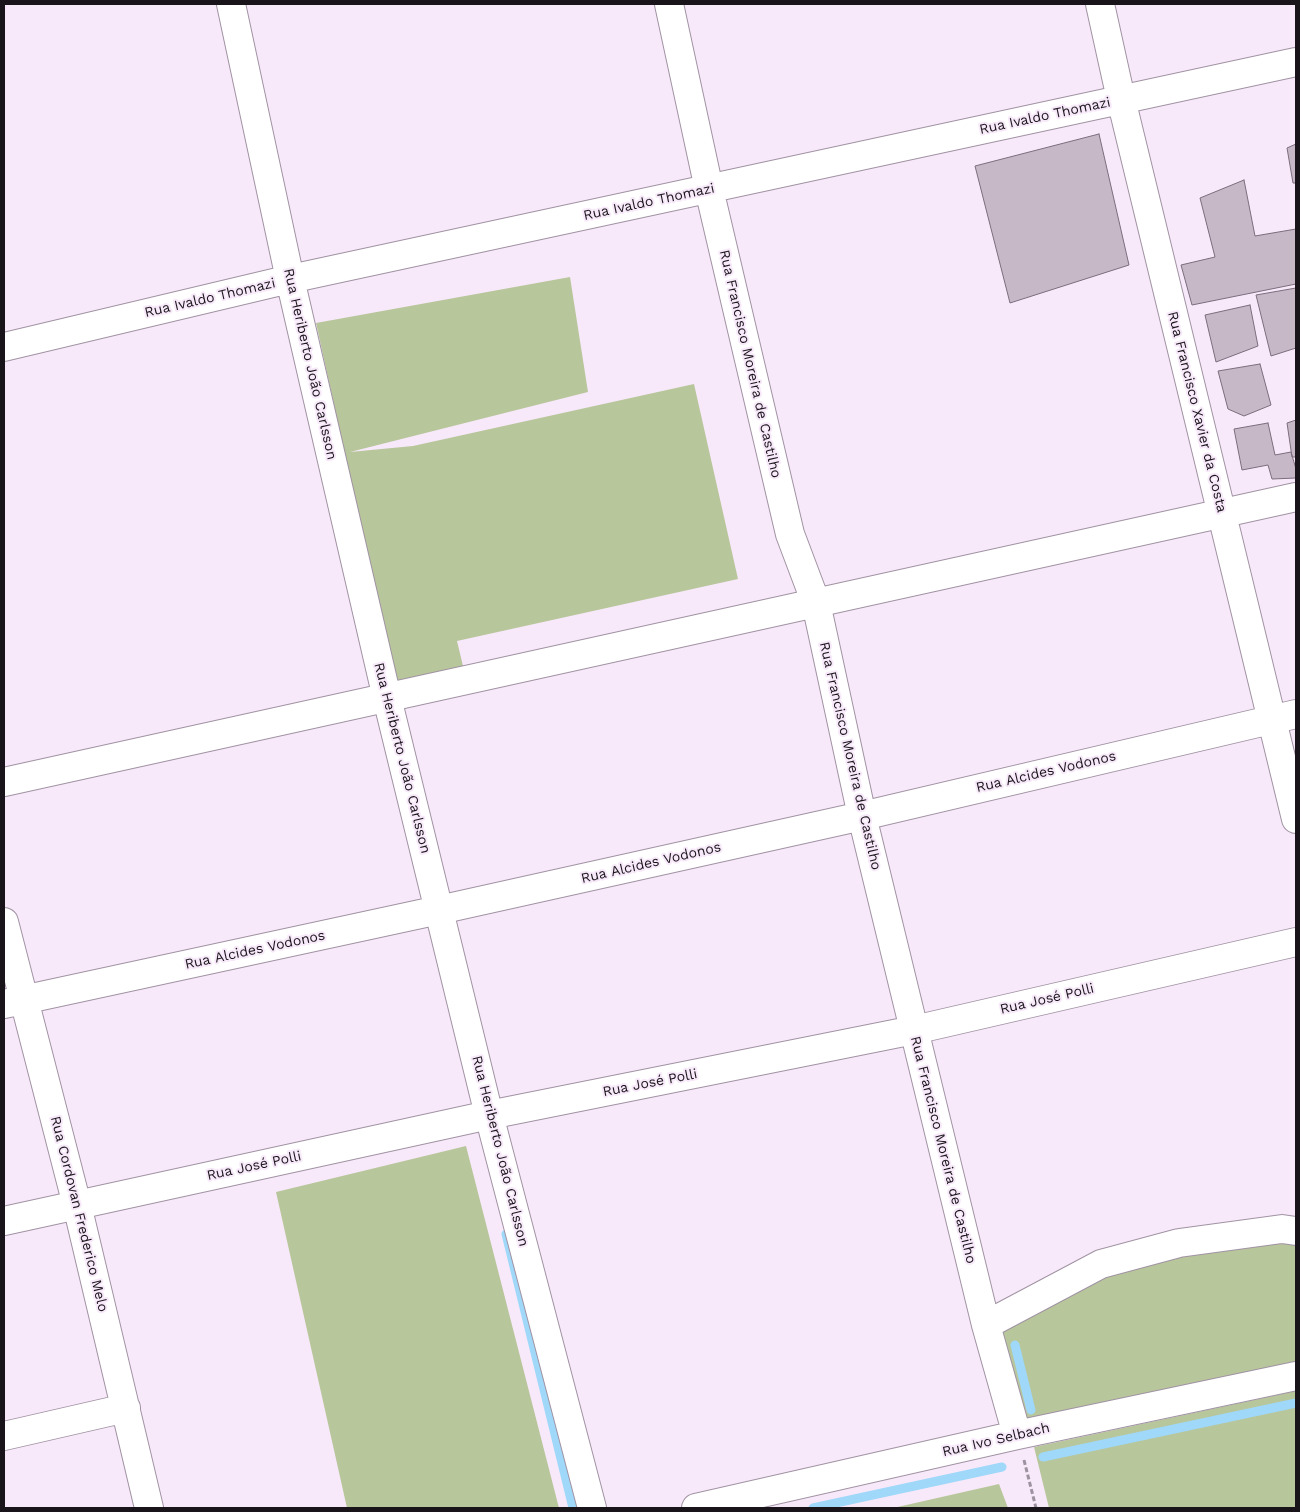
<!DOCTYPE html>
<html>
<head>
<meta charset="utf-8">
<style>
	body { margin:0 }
	#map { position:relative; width:1300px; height:1512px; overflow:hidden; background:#f8e9fa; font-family:"Work Sans",sans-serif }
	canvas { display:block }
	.frame { position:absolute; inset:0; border:5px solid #19141a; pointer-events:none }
</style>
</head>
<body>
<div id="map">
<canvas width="1300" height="1512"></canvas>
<div class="frame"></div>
</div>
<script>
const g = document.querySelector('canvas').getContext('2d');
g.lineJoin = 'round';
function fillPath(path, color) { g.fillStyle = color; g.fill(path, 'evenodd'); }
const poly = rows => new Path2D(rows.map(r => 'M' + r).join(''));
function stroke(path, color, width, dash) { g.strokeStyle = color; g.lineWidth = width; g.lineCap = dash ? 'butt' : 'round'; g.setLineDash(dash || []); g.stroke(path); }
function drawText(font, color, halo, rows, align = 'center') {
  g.font = font + ' "Work Sans",sans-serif'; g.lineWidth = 4; g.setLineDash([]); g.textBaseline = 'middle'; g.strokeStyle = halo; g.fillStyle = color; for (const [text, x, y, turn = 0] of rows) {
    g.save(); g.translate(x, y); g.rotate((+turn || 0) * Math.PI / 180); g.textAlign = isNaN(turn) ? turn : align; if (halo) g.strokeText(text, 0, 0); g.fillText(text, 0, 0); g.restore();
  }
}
fillPath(poly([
	[570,277,588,392,350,452,413,446,694,384,738,579,457,641,463,666,396,685,316,323],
	[466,1146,559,1508,347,1508,276,1192],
	[1226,1237,1296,1241,1296,1365,1024,1425,999,1335,1060,1297,1119,1269],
	[1296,1391,1296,1508,1049,1508,1034,1447],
	[999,1484,1008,1508,893,1508]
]), '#b8c69c');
stroke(poly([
	[506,1234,573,1508],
	[1015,1345,1031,1410],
	[1043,1457,1296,1403],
	[813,1508,1002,1467]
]), '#9fd8f9', 9);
const building = poly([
	[1099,134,1129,265,1010,303,975,166,1099,134],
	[1296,144,1296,183,1293,183,1287,148,1296,144],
	[1244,180,1255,236,1296,229,1296,284,1192,305,1181,265,1215,257,1200,198,1244,180],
	[1296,288,1296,348,1271,356,1256,295,1296,288],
	[1250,305,1258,346,1216,362,1205,315,1250,305],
	[1260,364,1271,405,1244,416,1228,409,1218,371,1260,364],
	[1296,420,1296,457,1292,457,1287,423,1296,420],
	[1268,423,1275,455,1291,452,1296,469,1296,478,1272,479,1268,465,1242,470,1234,429,1268,423]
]);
fillPath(building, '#c7b8c8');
stroke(building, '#7b6d7c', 1);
const street = poly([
	[231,4,290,279,387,698,489,1115,592,1508],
	[669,4,709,189,790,534,816,603,862,816,986,1325,1017,1435],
	[1100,4,1121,99,1296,819],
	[4,347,290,279,1296,62],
	[4,782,1296,497],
	[4,922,77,1205,149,1508],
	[4,1004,439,910,862,816,1296,714],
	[986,1325,1101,1264,1179,1243,1282,1229,1296,1231],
	[4,1436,126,1408],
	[696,1508,1017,1435,1296,1376]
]);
const secondary = poly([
	[4,1221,489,1115,914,1030,1296,942]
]);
stroke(street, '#a193a3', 30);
stroke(secondary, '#a193a3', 30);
stroke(poly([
	[1024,1460,1036,1508]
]), '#9d929f', 3, [5, 2.5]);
stroke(street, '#fff', 28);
stroke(secondary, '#fff', 28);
drawText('14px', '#19141a', '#f8e9fa', [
	["Rua Ivaldo Thomazi",1045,116,-12],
	["Rua Ivaldo Thomazi",649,202,-12],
	["Rua Ivaldo Thomazi",210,298,-13],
	["Rua Heriberto João Carlsson",310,364,77],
	["Rua Francisco Moreira de Castilho",750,364,77],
	["Rua Francisco Xavier da Costa",1197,412,76],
	["Rua Francisco Moreira de Castilho",850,756,77],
	["Rua Heriberto João Carlsson",402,758,76],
	["Rua Alcides Vodonos",1046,772,-13],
	["Rua Alcides Vodonos",651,863,-13],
	["Rua Alcides Vodonos",255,950,-12],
	["Rua José Polli",1047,999,-13],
	["Rua José Polli",650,1083,-11],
	["Rua Francisco Moreira de Castilho",943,1150,76],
	["Rua Heriberto João Carlsson",500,1151,76],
	["Rua José Polli",254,1166,-12],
	["Rua Cordovan Frederico Melo",79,1214,76],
	["Rua Ivo Selbach",996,1440,-13]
]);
</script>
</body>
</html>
